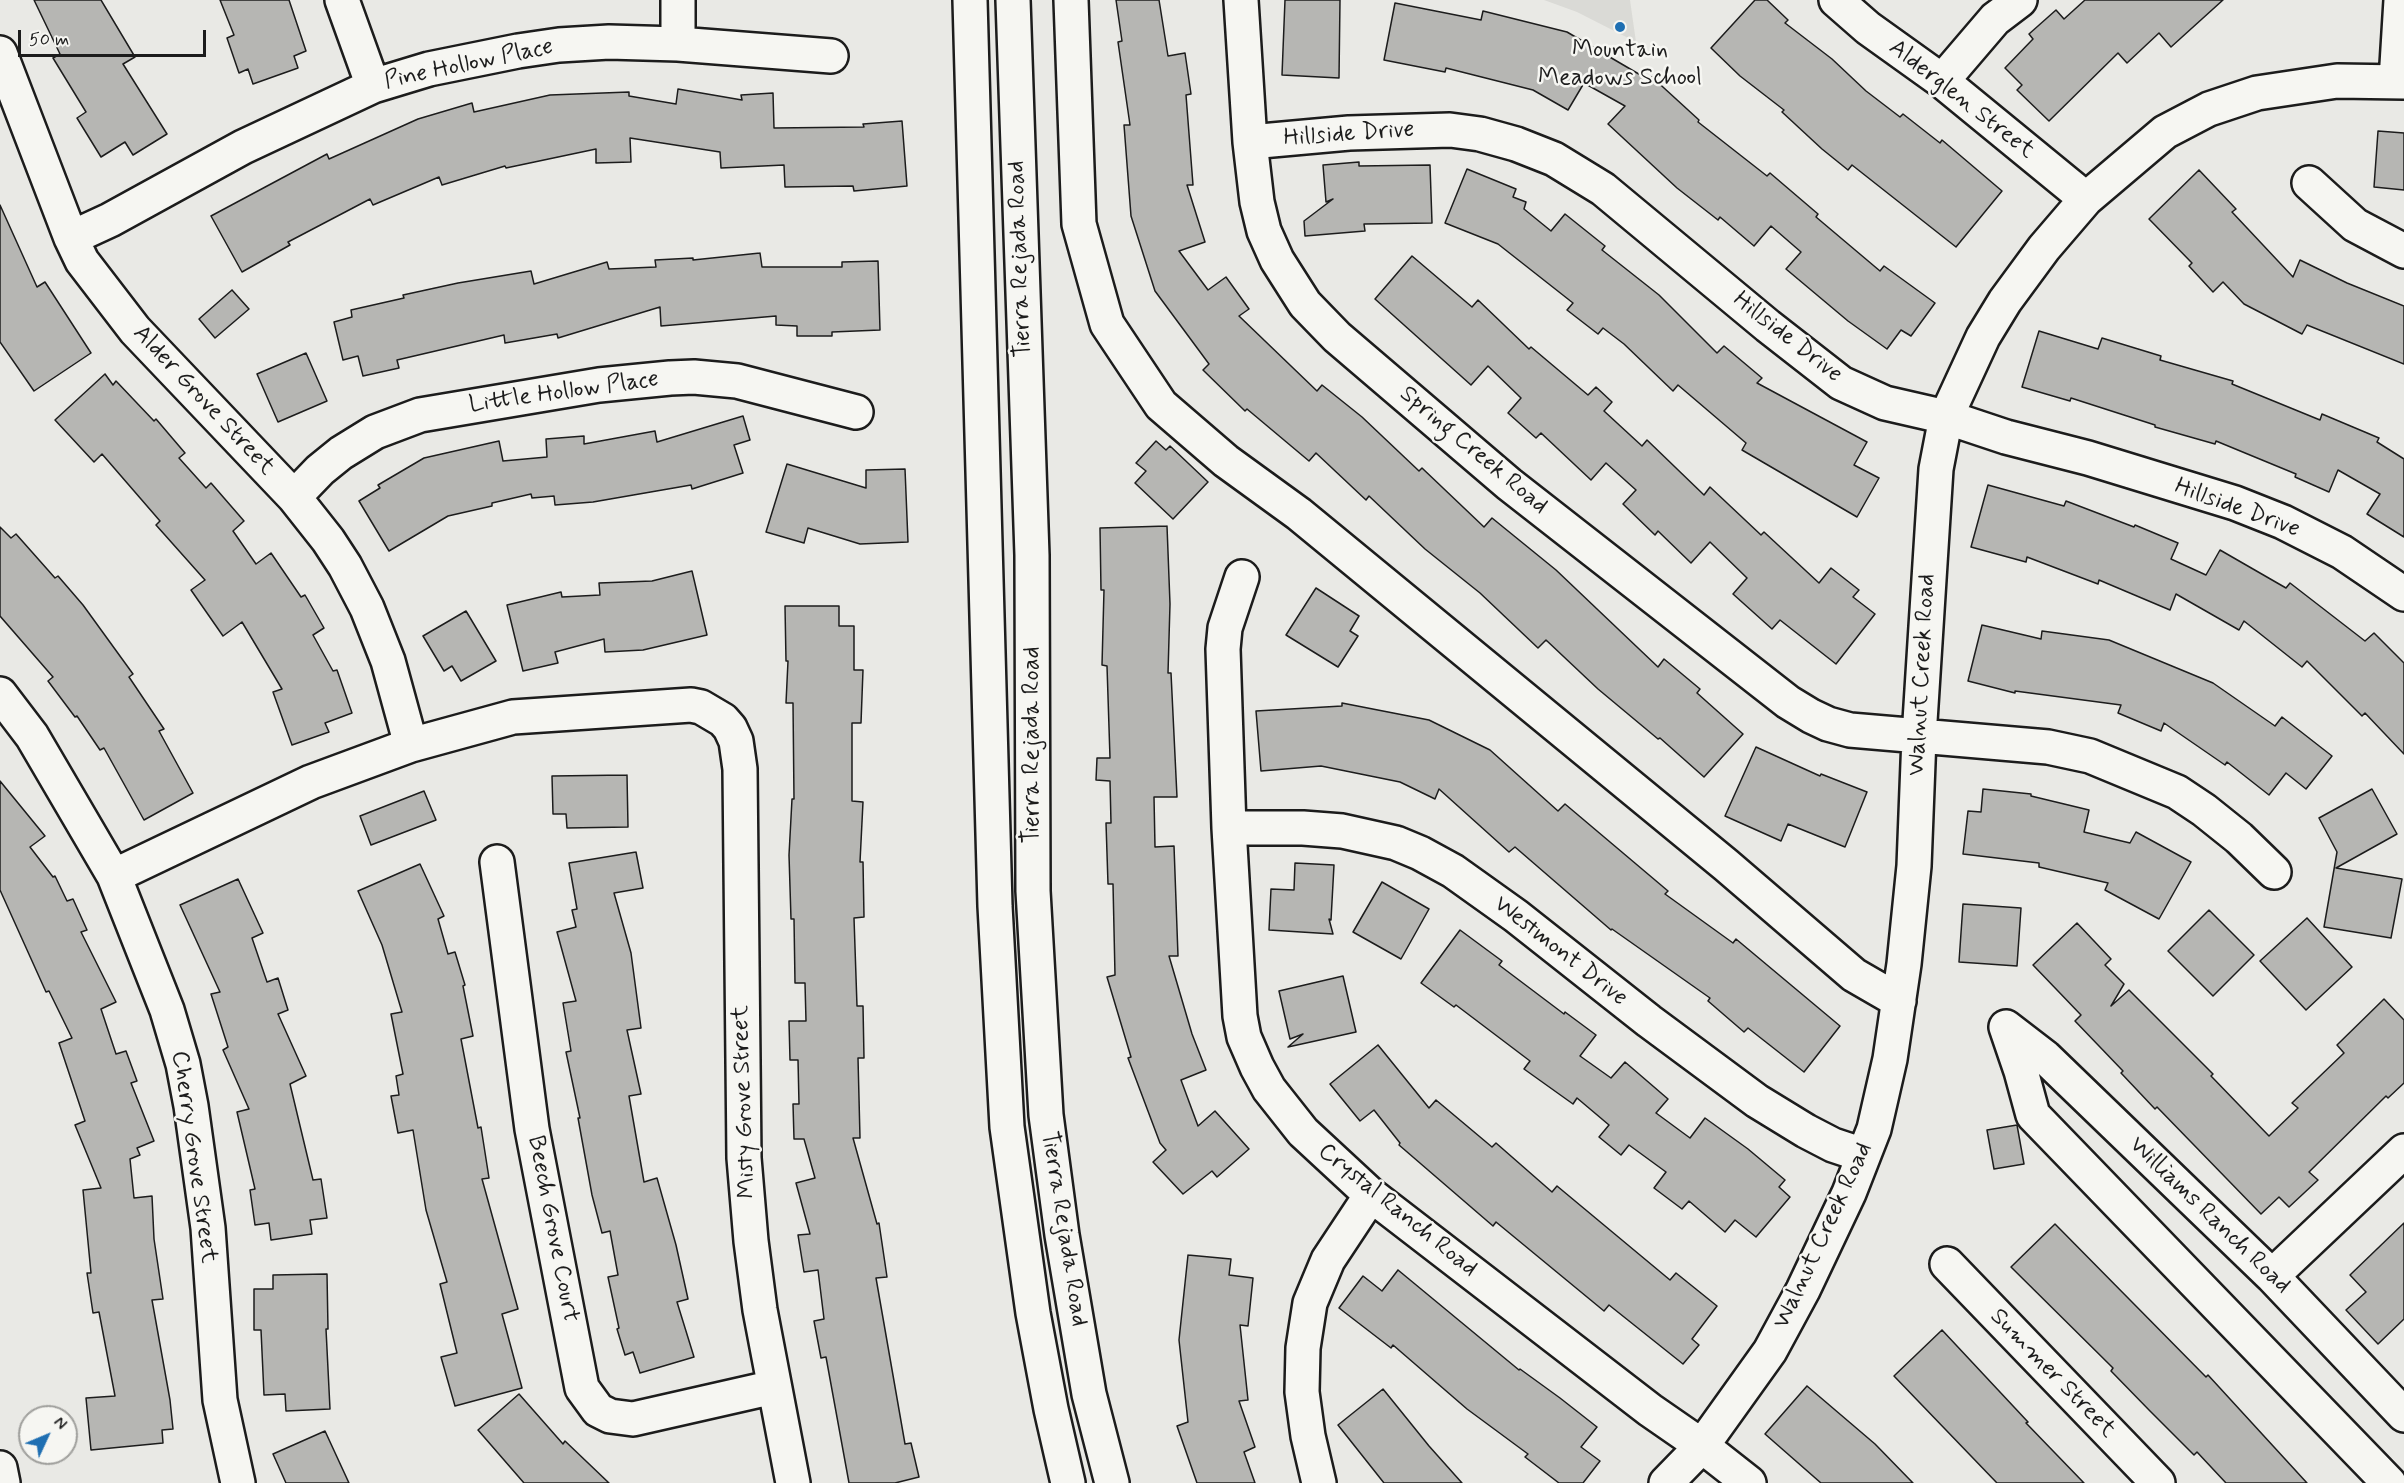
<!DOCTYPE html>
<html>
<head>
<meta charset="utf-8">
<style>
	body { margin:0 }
	#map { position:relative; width:2404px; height:1483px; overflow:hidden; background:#e9e9e5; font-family:Mynerve,sans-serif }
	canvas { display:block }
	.north { position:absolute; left:18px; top:1405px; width:60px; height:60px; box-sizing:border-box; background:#f6f6f2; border:2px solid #9f9f9c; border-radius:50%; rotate:46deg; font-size:16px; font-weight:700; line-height:24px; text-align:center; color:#1c1c1c }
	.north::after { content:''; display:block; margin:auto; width:21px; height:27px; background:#1f6fb2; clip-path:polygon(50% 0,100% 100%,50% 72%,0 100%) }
	.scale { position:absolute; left:18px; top:30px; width:188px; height:27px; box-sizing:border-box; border:3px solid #1c1c1c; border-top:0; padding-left:8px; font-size:18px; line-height:21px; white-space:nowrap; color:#1c1c1c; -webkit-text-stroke:4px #f6f6f2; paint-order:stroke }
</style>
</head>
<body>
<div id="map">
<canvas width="2404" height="1483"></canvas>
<div class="north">N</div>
<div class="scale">50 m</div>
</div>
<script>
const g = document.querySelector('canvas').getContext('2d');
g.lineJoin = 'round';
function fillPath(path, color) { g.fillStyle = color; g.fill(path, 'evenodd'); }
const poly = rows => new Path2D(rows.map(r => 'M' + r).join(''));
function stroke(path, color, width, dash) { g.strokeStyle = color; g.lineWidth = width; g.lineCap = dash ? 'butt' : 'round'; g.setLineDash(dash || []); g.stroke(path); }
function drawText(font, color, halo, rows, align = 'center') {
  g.font = font + ' Mynerve,sans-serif'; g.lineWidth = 5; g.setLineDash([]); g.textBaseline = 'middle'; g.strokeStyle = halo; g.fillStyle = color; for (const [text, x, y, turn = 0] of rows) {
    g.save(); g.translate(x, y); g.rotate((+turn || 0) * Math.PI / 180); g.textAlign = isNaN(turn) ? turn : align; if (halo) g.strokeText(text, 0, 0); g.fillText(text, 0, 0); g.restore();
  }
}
fillPath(poly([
	[1544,0,1630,0,1636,42,1577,12]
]), '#dadad6');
const building = poly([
	[34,0,101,0,135,57,123,64,167,134,133,155,125,142,101,157,77,118,86,112,53,58,60,54,34,0],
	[220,0,289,0,306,51,294,56,298,68,253,84,248,69,239,73,227,38,234,35,220,0],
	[1116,0,1159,0,1168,56,1185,53,1191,94,1186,95,1193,185,1187,185,1205,242,1179,251,1208,290,1226,277,1249,309,1239,316,1317,391,1322,385,1362,417,1419,471,1422,468,1484,527,1492,518,1556,570,1658,667,1664,659,1700,689,1697,693,1743,734,1704,777,1660,738,1658,739,1598,689,1546,640,1538,648,1480,593,1425,549,1369,496,1366,500,1316,453,1309,461,1247,409,1245,411,1203,370,1209,364,1155,291,1131,216,1124,125,1130,125,1118,42,1122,41,1116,0],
	[1285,0,1340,0,1339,78,1282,75,1285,0],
	[1755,0,1767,0,1788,20,1785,23,1832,59,1866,91,1900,117,1903,114,1940,143,1942,140,2002,191,1956,247,1852,165,1848,170,1822,149,1782,112,1784,110,1740,76,1711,48,1755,0],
	[2085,0,2223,0,2171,47,2159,33,2127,63,2118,53,2049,121,2017,90,2022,85,2005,68,2033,39,2029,34,2056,10,2064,19,2085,0],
	[1395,3,1481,20,1483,11,1567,32,1649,80,1652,77,1699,120,1698,122,1767,176,1770,173,1818,214,1816,217,1880,271,1884,266,1935,303,1911,336,1901,330,1887,349,1848,321,1786,269,1801,252,1771,226,1754,246,1720,217,1718,220,1677,188,1608,124,1625,106,1584,83,1568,110,1533,90,1446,68,1445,72,1384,60,1395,3],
	[678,89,742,100,741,95,773,93,774,128,864,127,863,124,902,121,907,186,854,191,853,186,785,187,784,165,721,168,720,152,630,138,631,162,596,163,596,149,506,168,505,166,442,185,439,177,373,205,370,199,288,242,290,245,242,272,211,216,327,154,329,159,418,119,472,103,474,112,550,95,629,92,629,96,676,104,678,89],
	[2378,131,2404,133,2404,190,2374,187,2378,131],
	[1359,162,1359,166,1430,165,1432,223,1364,224,1365,231,1305,236,1304,221,1333,199,1326,202,1323,165,1359,162],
	[1467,169,1516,189,1513,197,1526,202,1524,209,1551,231,1565,214,1605,246,1602,250,1659,295,1717,353,1724,346,1762,378,1757,383,1867,442,1854,465,1879,478,1857,517,1742,450,1746,443,1678,385,1673,391,1624,344,1603,328,1598,334,1567,310,1573,303,1498,244,1445,223,1467,169],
	[2199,170,2236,209,2232,212,2293,277,2300,260,2347,283,2404,306,2404,364,2307,325,2302,334,2244,304,2223,282,2213,292,2189,266,2192,263,2149,219,2199,170],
	[0,205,37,287,45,282,91,353,34,391,0,342,0,205],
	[760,253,762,267,842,267,842,262,878,261,880,330,832,332,832,336,797,336,797,326,776,325,776,316,661,326,660,307,558,338,557,334,505,343,504,335,397,360,399,368,363,376,358,356,343,360,334,322,352,317,351,310,404,298,403,295,458,283,531,271,534,284,607,262,609,269,656,267,655,260,693,258,693,260,760,253],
	[1412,256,1472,307,1478,300,1529,349,1531,347,1588,395,1596,387,1612,402,1604,411,1642,446,1647,440,1704,495,1710,487,1761,535,1764,532,1819,583,1831,568,1859,590,1853,597,1875,614,1836,664,1780,620,1772,629,1733,594,1747,578,1710,542,1691,563,1658,531,1655,535,1623,504,1636,490,1606,463,1591,480,1541,433,1536,438,1508,413,1521,398,1488,366,1471,385,1375,299,1412,256],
	[232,290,249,309,215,338,199,319,232,290],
	[2039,331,2098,349,2102,338,2161,356,2160,360,2233,381,2232,384,2320,420,2322,414,2379,438,2377,442,2404,459,2404,537,2367,514,2380,494,2338,470,2329,492,2295,477,2296,474,2216,441,2215,444,2155,427,2155,425,2071,398,2070,401,2022,387,2039,331],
	[306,353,327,401,278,422,257,374,306,353],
	[105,374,113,385,116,381,154,421,156,419,185,453,179,458,206,488,211,483,244,521,233,531,256,564,271,553,301,597,305,595,324,628,313,635,333,671,337,670,352,713,325,723,329,732,292,745,273,692,282,689,242,622,223,636,191,590,205,580,156,525,160,521,102,454,94,462,55,420,105,374],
	[743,416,750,440,734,445,743,473,692,489,691,485,593,502,555,505,554,496,532,498,531,494,492,503,492,506,448,516,389,551,359,501,380,488,378,485,424,458,499,441,503,461,547,457,546,439,584,436,584,444,655,431,657,442,743,416],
	[1156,441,1166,450,1170,446,1208,482,1173,519,1135,483,1146,471,1136,463,1156,441],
	[787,464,866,488,866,470,905,469,908,542,860,544,808,528,804,543,766,532,787,464],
	[1988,485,2064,506,2066,501,2134,527,2135,525,2178,543,2171,559,2206,575,2220,550,2286,588,2290,583,2365,641,2374,633,2404,663,2404,754,2365,713,2362,716,2307,661,2302,667,2244,621,2239,630,2176,594,2170,610,2099,580,2098,584,2027,557,2026,562,1971,547,1988,485],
	[1167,526,1170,604,1168,673,1171,673,1177,797,1154,797,1155,847,1174,846,1178,956,1169,956,1192,1034,1206,1070,1181,1080,1198,1126,1215,1111,1249,1149,1217,1177,1212,1171,1183,1194,1153,1162,1166,1150,1160,1143,1128,1058,1131,1057,1107,977,1115,975,1113,884,1108,884,1106,823,1111,823,1110,781,1096,780,1097,758,1110,758,1107,666,1102,665,1104,590,1101,590,1100,528,1167,526],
	[0,527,11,538,16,534,55,578,58,576,83,605,133,674,129,677,164,729,159,731,193,793,144,820,104,748,100,750,77,716,75,717,48,681,53,677,0,616,0,527],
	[692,571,707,635,643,650,605,652,604,639,555,652,558,663,523,671,507,605,561,592,562,597,600,595,599,583,652,581,692,571],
	[1316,588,1359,616,1350,631,1358,636,1338,667,1286,635,1316,588],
	[785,606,839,606,839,626,854,626,854,670,863,670,861,723,852,723,852,801,863,802,860,862,863,862,864,917,854,918,857,1006,863,1006,864,1058,858,1058,860,1138,853,1138,877,1224,879,1223,887,1277,876,1278,905,1444,911,1443,919,1477,895,1483,849,1483,826,1357,821,1358,814,1321,824,1319,818,1270,804,1272,798,1235,810,1234,796,1183,815,1178,804,1139,794,1139,793,1104,799,1104,798,1060,790,1060,789,1021,806,1021,805,983,795,983,794,919,791,919,789,855,792,799,794,799,793,703,786,703,788,661,786,661,785,606],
	[466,611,496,661,461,681,452,666,444,671,423,636,466,611],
	[1982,625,2041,639,2042,631,2109,640,2213,683,2275,726,2282,717,2332,756,2306,789,2286,773,2269,795,2227,762,2225,765,2164,723,2161,731,2118,713,2121,705,2015,691,2015,693,1968,681,1982,625],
	[1342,703,1429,720,1490,750,1558,811,1565,804,1668,891,1665,894,1733,943,1736,939,1840,1026,1804,1072,1748,1028,1744,1032,1708,1001,1710,998,1612,929,1611,930,1515,847,1509,852,1439,789,1435,799,1400,782,1321,766,1261,771,1256,711,1342,706,1342,703],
	[1756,747,1820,776,1821,774,1867,792,1845,847,1788,824,1781,841,1725,816,1756,747],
	[627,775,628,827,567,828,566,814,553,814,552,776,627,775],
	[0,781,45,836,30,847,53,877,55,876,67,901,73,899,87,930,81,932,116,1002,101,1009,116,1054,126,1051,137,1081,131,1083,154,1141,137,1148,140,1155,130,1159,134,1198,152,1196,154,1239,163,1299,152,1300,170,1400,173,1429,162,1430,163,1443,91,1450,86,1398,115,1396,99,1312,93,1313,87,1273,91,1273,83,1190,101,1188,75,1125,85,1121,59,1043,72,1038,49,991,46,992,0,890,0,781],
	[1983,789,2031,794,2031,796,2089,810,2084,832,2130,843,2136,832,2191,862,2159,919,2105,890,2108,883,2039,867,2039,863,1963,854,1968,811,1981,812,1983,789],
	[2372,789,2397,834,2336,868,2402,879,2391,938,2324,927,2337,852,2319,818,2372,789],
	[424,791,436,820,371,845,360,816,424,791],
	[636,852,643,888,614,893,631,953,641,1028,627,1030,641,1094,629,1096,644,1182,657,1178,676,1245,688,1299,677,1302,694,1357,640,1373,633,1352,625,1355,617,1329,619,1328,608,1277,618,1275,610,1231,602,1233,592,1195,578,1118,580,1118,566,1052,571,1051,563,1003,576,1001,557,932,576,927,572,910,577,909,569,863,636,852],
	[1295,863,1334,865,1331,920,1329,919,1333,934,1269,930,1271,889,1294,890,1295,863],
	[420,864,444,916,438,919,448,954,455,952,465,985,463,986,473,1036,461,1039,478,1128,481,1127,489,1178,482,1179,518,1309,502,1314,522,1388,455,1406,441,1357,457,1353,440,1284,447,1282,426,1210,413,1130,398,1133,391,1096,399,1095,396,1076,403,1074,391,1014,402,1012,382,945,358,891,420,864],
	[238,879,263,933,252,938,267,982,278,978,288,1010,278,1014,306,1076,290,1084,313,1180,321,1179,327,1218,310,1220,312,1234,271,1240,269,1223,255,1225,250,1190,255,1189,237,1112,249,1109,223,1050,228,1047,211,994,220,992,180,905,238,879],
	[1382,882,1429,909,1401,959,1353,932,1382,882],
	[1963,904,2021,908,2017,966,1959,962,1963,904],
	[2209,910,2254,955,2213,996,2168,951,2209,910],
	[2307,918,2352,967,2306,1010,2260,961,2307,918],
	[2077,923,2111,959,2105,965,2124,984,2111,1006,2129,990,2213,1074,2211,1076,2269,1136,2298,1108,2292,1103,2344,1053,2337,1045,2384,999,2404,1020,2404,1083,2388,1098,2386,1096,2309,1172,2318,1180,2289,1207,2279,1197,2261,1214,2157,1107,2155,1109,2121,1073,2123,1071,2075,1021,2081,1015,2033,965,2077,923],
	[1460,930,1502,961,1499,965,1564,1014,1565,1012,1596,1035,1580,1056,1611,1078,1625,1062,1668,1099,1656,1113,1690,1138,1705,1118,1748,1149,1785,1180,1779,1187,1790,1197,1756,1237,1735,1220,1725,1232,1689,1201,1682,1209,1654,1188,1666,1172,1629,1145,1621,1155,1599,1137,1609,1125,1577,1098,1573,1104,1524,1069,1530,1061,1456,1005,1454,1007,1421,983,1460,930],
	[1343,976,1356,1032,1288,1047,1303,1034,1290,1039,1279,991,1343,976],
	[1378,1045,1429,1108,1436,1100,1492,1147,1496,1143,1552,1192,1557,1186,1670,1280,1676,1273,1717,1306,1692,1339,1699,1345,1683,1364,1609,1305,1604,1311,1496,1222,1493,1226,1399,1145,1400,1143,1374,1110,1360,1121,1330,1084,1378,1045],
	[2017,1125,2024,1164,1994,1169,1987,1130,2017,1125],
	[2404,1223,2404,1319,2378,1344,2346,1310,2366,1292,2350,1275,2404,1223],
	[2055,1224,2206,1377,2208,1375,2307,1483,2226,1483,2197,1452,2194,1455,2150,1411,2111,1371,2113,1368,2011,1267,2055,1224],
	[1188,1255,1231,1259,1229,1275,1253,1278,1248,1326,1240,1325,1248,1400,1239,1401,1255,1447,1244,1452,1255,1483,1197,1483,1177,1426,1188,1422,1179,1340,1188,1255],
	[1398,1270,1519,1370,1520,1369,1560,1398,1597,1427,1581,1447,1600,1461,1583,1483,1559,1483,1525,1457,1528,1454,1467,1409,1393,1345,1391,1348,1339,1308,1363,1276,1382,1291,1398,1270],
	[327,1274,328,1329,326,1329,330,1409,286,1411,285,1394,264,1395,261,1330,254,1330,254,1289,273,1289,273,1275,327,1274],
	[1942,1330,2028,1422,2026,1423,2084,1483,1997,1483,1894,1376,1942,1330],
	[1807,1386,1875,1444,1913,1483,1821,1483,1765,1434,1807,1386],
	[1383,1389,1429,1446,1462,1483,1384,1483,1338,1425,1383,1389],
	[519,1394,563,1444,565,1441,609,1483,524,1483,478,1430,519,1394],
	[325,1431,349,1483,286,1483,273,1454,325,1431]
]);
fillPath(building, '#b6b6b3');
stroke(building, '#1c1c1c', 1.5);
const minor = poly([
	[342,0,373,86],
	[678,0,678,44],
	[1071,0,1079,224,1107,324,1161,405,1226,461,1299,514,1726,865,1854,975,1899,1001],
	[1241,0,1250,142,1257,202,1264,231,1277,260,1305,304,1337,337,1509,484,1788,702,1811,716,1828,724,1850,730,2048,747,2090,756,2177,792,2204,810,2239,838,2274,872],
	[1836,0,1868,28,1942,81,2086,199],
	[0,53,71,238,82,261,135,330,294,497,328,540,345,566,367,608,388,661,411,745],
	[1942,81,1995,19,2020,0],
	[2396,81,2401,0],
	[1250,142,1349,133,1450,130,1480,134,1516,144,1554,159,1603,189,1768,326,1841,383,1885,403,1946,417,2006,437,2088,458,2235,503,2283,522,2342,552,2404,594],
	[2309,183,2355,225,2404,251],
	[71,238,110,220,243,147,373,86,429,69,518,51,559,45,609,42,678,44,831,56],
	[294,497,320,470,341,453,375,432,420,415,599,385,670,378,694,377,737,381,856,412],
	[1242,577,1225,628,1223,649,1229,828,1240,1016,1244,1037,1257,1067,1269,1089,1303,1132,1371,1195,1650,1410,1702,1446,1749,1483],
	[0,694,32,736,114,876,167,1010,183,1064,191,1106,208,1228,220,1400,238,1483],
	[1229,828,1303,828,1342,831,1396,843,1420,853,1453,871,1516,916,1649,1021,1757,1101,1806,1131,1833,1145,1863,1155],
	[497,862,532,1129,582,1388,598,1410,610,1416,633,1419,774,1387],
	[114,876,311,782,411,745,513,717,691,705,701,707,723,720,730,728,736,741,740,769,744,1158,751,1241,760,1310,793,1483],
	[2006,1027,2021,1071,2033,1115,2389,1483],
	[2006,1027,2045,1057,2272,1276,2404,1415],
	[1947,1264,2158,1483],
	[2272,1276,2404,1151],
	[0,1468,3,1483],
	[1319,1483,1308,1436,1302,1392,1303,1348,1310,1303,1328,1260,1371,1195],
	[1666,1483,1702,1446,1770,1351,1803,1290,1849,1193,1874,1129,1890,1059,1904,964,1914,866,1919,737,1936,469,1946,417,1983,337,2005,301,2044,248,2086,199,2165,132,2209,109,2257,93,2337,81,2404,82]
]);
const major = poly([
	[970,0,995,906,1007,1127,1033,1313,1051,1409,1068,1483],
	[1013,0,1032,555,1033,891,1046,1115,1062,1235,1089,1394,1112,1483]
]);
stroke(minor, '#1c1c1c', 38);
stroke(major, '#1c1c1c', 38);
stroke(minor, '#f6f6f2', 33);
stroke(major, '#f6f6f2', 33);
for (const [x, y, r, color] of [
	[1620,27,6,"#1f6fb2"]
]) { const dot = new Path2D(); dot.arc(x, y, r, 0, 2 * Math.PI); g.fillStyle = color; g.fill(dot); stroke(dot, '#f6f6f2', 2); }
drawText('24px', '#1c1c1c', '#f6f6f2', [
	["Mountain",1620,51],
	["Meadows School",1620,79]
]);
drawText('24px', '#1c1c1c', '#f6f6f2', [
	["Pine Hollow Place",469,65,-12],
	["Alderglen Street",1961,100,38],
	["Hillside Drive",1349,135,-4],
	["Tierra Rejada Road",1021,259,-92],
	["Hillside Drive",1787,338,38],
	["Little Hollow Place",564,393,-8],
	["Alder Grove Street",203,401,47],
	["Spring Creek Road",1473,451,40],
	["Hillside Drive",2237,509,20],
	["Walnut Creek Road",1923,675,-87],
	["Tierra Rejada Road",1033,745,-90],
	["Westmont Drive",1560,952,38],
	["Misty Grove Street",745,1102,-92],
	["Cherry Grove Street",193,1157,82],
	["Crystal Ranch Road",1397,1211,39],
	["Williams Ranch Road",2209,1216,44],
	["Beech Grove Court",552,1229,79],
	["Tierra Rejada Road",1063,1229,81],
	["Walnut Creek Road",1824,1236,-65],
	["Summer Street",2052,1374,46]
]);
</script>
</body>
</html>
